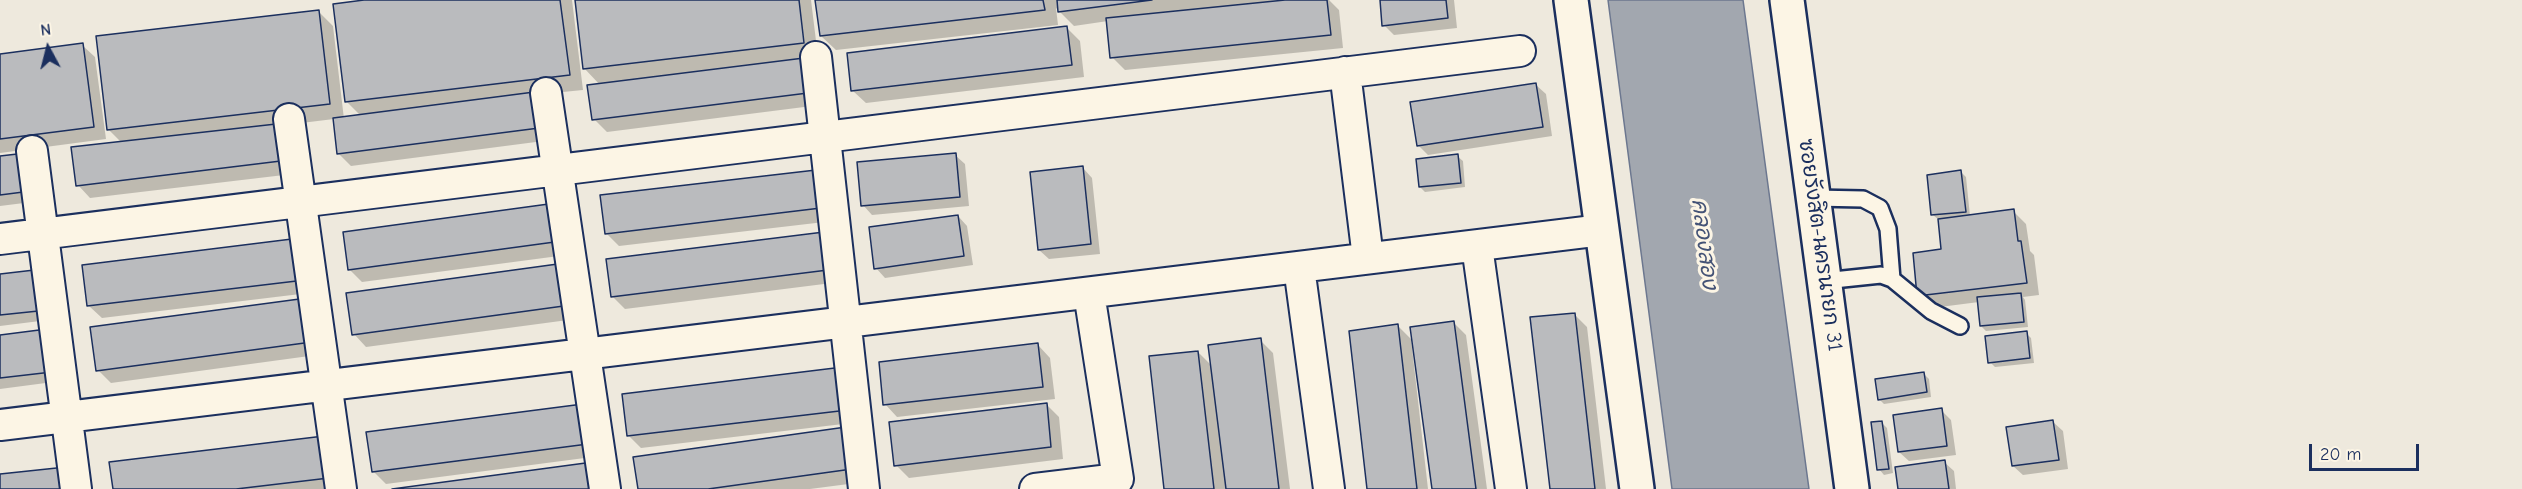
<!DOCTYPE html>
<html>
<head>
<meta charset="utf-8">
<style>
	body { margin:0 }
	#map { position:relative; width:2522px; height:489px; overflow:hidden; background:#eee9dd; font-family:"Comic Neue",sans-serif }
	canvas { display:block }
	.north { position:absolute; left:18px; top:18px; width:60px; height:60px; -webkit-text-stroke:4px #fcf5e5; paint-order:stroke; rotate:353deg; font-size:16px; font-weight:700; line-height:24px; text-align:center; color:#1b2f5e }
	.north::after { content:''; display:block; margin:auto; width:21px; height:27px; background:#1b2f5e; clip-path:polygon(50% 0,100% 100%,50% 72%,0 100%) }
	.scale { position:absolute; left:2309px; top:444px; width:110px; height:27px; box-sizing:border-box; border:3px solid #1b2f5e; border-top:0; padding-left:8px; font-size:18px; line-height:21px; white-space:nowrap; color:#1b2f5e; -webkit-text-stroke:4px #fcf5e5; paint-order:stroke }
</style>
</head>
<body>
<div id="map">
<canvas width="2522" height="489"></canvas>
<div class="north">N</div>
<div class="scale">20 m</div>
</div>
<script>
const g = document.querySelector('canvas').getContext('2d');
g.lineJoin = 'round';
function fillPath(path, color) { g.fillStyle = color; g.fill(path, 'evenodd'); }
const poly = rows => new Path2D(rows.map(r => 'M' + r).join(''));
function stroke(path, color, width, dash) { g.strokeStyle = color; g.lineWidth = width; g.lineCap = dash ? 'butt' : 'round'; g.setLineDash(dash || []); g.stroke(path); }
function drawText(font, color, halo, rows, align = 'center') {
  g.font = font + ' "Comic Neue","Playpen Sans Thai",sans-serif'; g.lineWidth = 6; g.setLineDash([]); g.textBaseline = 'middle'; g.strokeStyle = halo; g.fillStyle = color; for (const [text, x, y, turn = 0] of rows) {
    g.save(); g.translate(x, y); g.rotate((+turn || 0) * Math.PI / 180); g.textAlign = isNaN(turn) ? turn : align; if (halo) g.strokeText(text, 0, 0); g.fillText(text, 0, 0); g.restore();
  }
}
const water = poly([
	[1608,0,1743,0,1809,489,1672,489,1608,0]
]);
fillPath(water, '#a2a7af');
stroke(water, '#6c778f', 1.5);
fillPath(poly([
	[376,0,572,0,583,90,543,94,559,139,351,166,339,154,334,119,285,125,301,173,90,198,78,185,122,143,108,129,318,11,333,26,344,119,361,116,346,101],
	[576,0,811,0,818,57,820,105,607,132,594,119,600,85,584,68],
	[817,0,1329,0,1339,10,1343,48,1125,70,1112,57,1108,21,1074,26,1056,8,1058,25,836,50,821,36],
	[1381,0,1454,0,1457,28,1394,35,1384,25],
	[1067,28,1080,41,1084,77,866,103,853,91],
	[82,45,95,57,106,139,0,153,0,55],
	[1536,85,1546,94,1552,136,1428,155,1418,145],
	[955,155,965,164,969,206,872,215,863,205],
	[1457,156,1463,161,1465,187,1425,192,1420,187],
	[0,158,40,201,0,206],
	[1083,168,1092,178,1100,254,1049,259,1039,250],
	[815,171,833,221,619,246,607,234],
	[1961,172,1966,177,1970,216,2013,211,2026,224,2030,251,2034,255,2039,295,2023,297,2025,300,2028,327,1986,331,1981,326,1979,302,1932,308,1919,295,1943,251,1939,220,1933,215],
	[958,216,967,226,973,265,885,278,876,268],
	[569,218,574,254,362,282,349,269],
	[823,233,840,282,625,309,613,297],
	[299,239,317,292,102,318,89,306],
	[564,264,583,318,366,347,354,334],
	[0,276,56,319,0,326],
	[319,312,324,354,111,383,98,370],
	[1574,314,1587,327,1606,489,1551,489],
	[1453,322,1466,335,1487,489,1434,489],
	[1398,326,1411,339,1428,489,1369,489],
	[2026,333,2031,338,2034,363,1995,367,1990,362],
	[0,336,61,381,0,389],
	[1260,340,1273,353,1290,489,1165,489,1198,352,1213,367],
	[1038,345,1050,358,1055,399,897,417,885,404],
	[843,369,860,422,641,448,628,435],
	[1924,374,1929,379,1931,397,1884,404,1879,399],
	[1046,404,1059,417,1063,459,909,478,896,465],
	[583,406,600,456,386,484,373,471],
	[1941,410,1951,420,1956,455,1909,461,1899,452],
	[2053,422,2063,431,2068,469,2023,475,2013,466],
	[1882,423,1887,428,1893,473,1884,475,1879,469],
	[846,429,864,482,810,489,639,489],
	[323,438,341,489,114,489],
	[1944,462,1954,471,1956,489,1900,489]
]), '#0003');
const building = poly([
	[364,0,560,0,570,75,345,102,333,4,364,0],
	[575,0,799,0,804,43,583,69,575,0],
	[815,0,1043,0,1045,10,820,36,815,0],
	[1057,0,1152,0,1058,12,1057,0],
	[1285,0,1327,0,1331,35,1110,58,1106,18,1285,0],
	[1380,0,1446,0,1448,18,1382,26,1380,0],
	[319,10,330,104,107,130,96,36,319,10],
	[1067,26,1072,65,851,91,847,53,1067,26],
	[83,43,94,127,0,139,0,54,83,43],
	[804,58,808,93,592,120,587,85,804,58],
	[1536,83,1543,127,1417,146,1410,102,1536,83],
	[542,91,547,127,337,154,333,118,542,91],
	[285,123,289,160,76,186,71,147,285,123],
	[26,153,31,191,0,195,0,156,26,153],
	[956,153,960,197,861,206,857,162,956,153],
	[1458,154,1461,183,1419,187,1416,159,1458,154],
	[1083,166,1091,244,1038,250,1030,172,1083,166],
	[816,170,821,208,605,234,600,195,816,170],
	[1961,170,1966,212,1931,215,1927,175,1961,170],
	[556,203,562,241,348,270,343,232,556,203],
	[2014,209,2018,241,2021,241,2027,283,1917,296,1913,253,1941,249,1938,219,2014,209],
	[958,215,964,256,874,269,869,227,958,215],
	[824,232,828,270,611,297,606,259,824,232],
	[300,238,305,280,87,306,82,265,300,238],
	[565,263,571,305,352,335,346,293,565,263],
	[43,269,48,310,0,315,0,274,43,269],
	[2021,293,2024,322,1980,326,1977,297,2021,293],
	[307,298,312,342,96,371,90,327,307,298],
	[1575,313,1595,489,1550,489,1530,317,1575,313],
	[1454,321,1476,489,1432,489,1410,327,1454,321],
	[1398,324,1417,489,1367,489,1349,331,1398,324],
	[47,329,52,372,0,378,0,335,47,329],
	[2027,331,2030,358,1988,363,1985,336,2027,331],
	[1261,338,1279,489,1226,489,1208,345,1261,338],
	[1038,343,1043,387,883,405,879,362,1038,343],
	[1198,351,1214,489,1164,489,1149,356,1198,351],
	[843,367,848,410,627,436,622,394,843,367],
	[1924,372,1927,392,1878,400,1875,379,1924,372],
	[1047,403,1051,447,894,466,889,422,1047,403],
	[583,404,588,444,372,472,366,432,583,404],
	[1942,408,1947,446,1898,452,1893,415,1942,408],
	[2053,420,2059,460,2012,466,2006,427,2053,420],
	[1882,421,1889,469,1877,470,1871,422,1882,421],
	[846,427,852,469,708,489,638,489,633,457,846,427],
	[324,436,329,478,236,489,113,489,109,462,324,436],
	[1945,460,1949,489,1898,489,1895,467,1945,460],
	[593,462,597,489,392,489,593,462],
	[66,467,69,489,0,489,0,474,66,467]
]);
fillPath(building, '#babbbe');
stroke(building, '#1b2f5e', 1.5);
const lane = poly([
	[1814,198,1863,199,1880,208,1888,229,1892,279],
	[1824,281,1881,275,1892,279,1931,311,1960,326]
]);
const street = poly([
	[816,57,864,489],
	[1345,72,1368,258],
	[546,93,605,489],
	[289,119,341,489],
	[32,151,76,489],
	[0,239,1520,51],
	[1477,246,1511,489],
	[1299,267,1329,489],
	[0,425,1602,230],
	[1035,489,1118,479,1089,293]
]);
const secondary = poly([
	[1571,0,1637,489],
	[1787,0,1852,489]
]);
stroke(lane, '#1b2f5e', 20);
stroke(street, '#1b2f5e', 34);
stroke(secondary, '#1b2f5e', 38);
stroke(lane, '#fcf5e5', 15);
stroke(street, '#fcf5e5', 30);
stroke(secondary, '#fcf5e5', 33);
drawText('21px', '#1b2f5e', '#fcf5e5', [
	["ซอยรังสิต-นครนายก 31",1820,245,82]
]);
drawText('italic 22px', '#445376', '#fcf5e5', [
	["คลองสอง",1704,244,83]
]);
</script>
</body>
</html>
